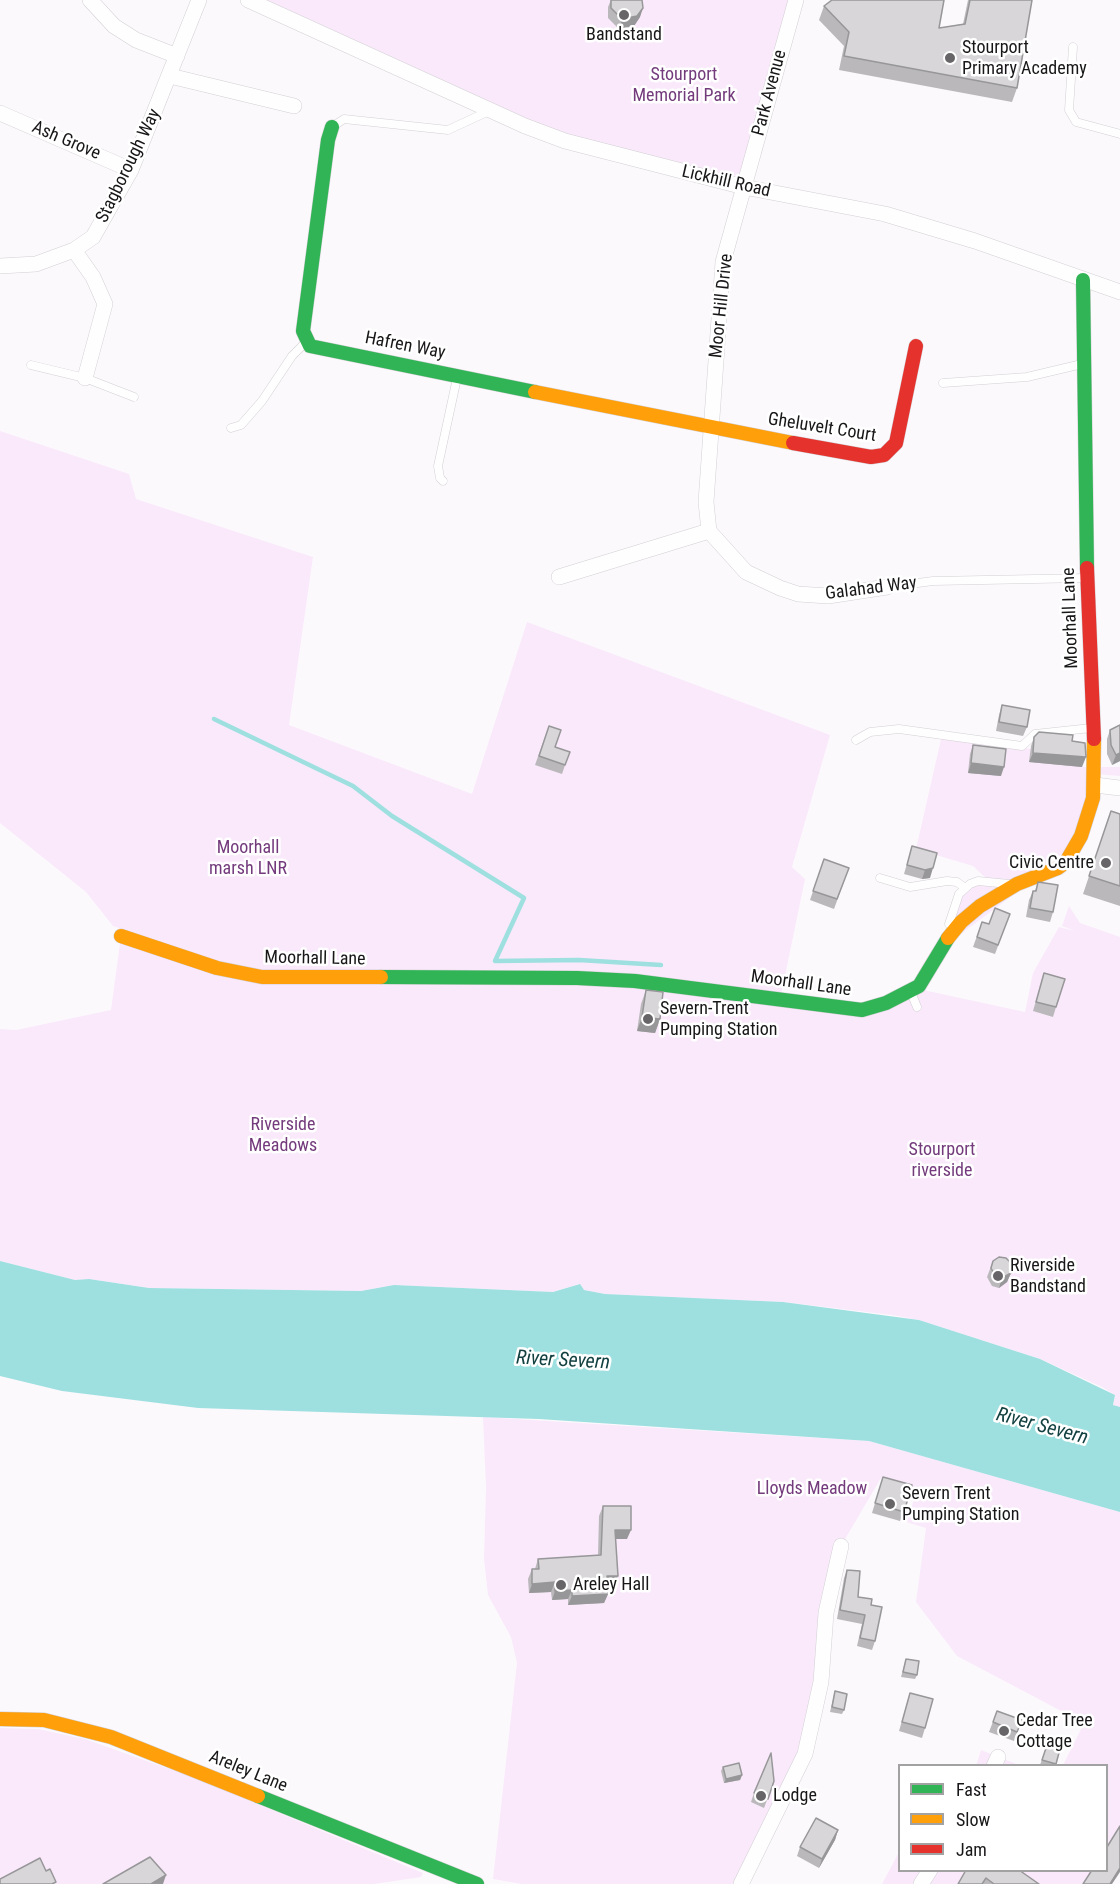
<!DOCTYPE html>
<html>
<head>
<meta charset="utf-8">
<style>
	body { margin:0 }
	#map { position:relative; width:1120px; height:1884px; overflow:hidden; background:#fcf9fd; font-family:"Roboto Condensed",sans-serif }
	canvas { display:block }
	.legend { position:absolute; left:898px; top:1764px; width:210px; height:108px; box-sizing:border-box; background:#fff; border:2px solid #a3a2a3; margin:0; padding:8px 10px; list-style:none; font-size:18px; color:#181618 }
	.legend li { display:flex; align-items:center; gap:12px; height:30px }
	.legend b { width:30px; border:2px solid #a3a2a3 }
</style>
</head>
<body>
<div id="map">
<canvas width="1120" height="1884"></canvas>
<ul class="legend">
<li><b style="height:8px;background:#30b455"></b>Fast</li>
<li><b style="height:8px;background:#ff9f0a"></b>Slow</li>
<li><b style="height:8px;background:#e5322d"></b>Jam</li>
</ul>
</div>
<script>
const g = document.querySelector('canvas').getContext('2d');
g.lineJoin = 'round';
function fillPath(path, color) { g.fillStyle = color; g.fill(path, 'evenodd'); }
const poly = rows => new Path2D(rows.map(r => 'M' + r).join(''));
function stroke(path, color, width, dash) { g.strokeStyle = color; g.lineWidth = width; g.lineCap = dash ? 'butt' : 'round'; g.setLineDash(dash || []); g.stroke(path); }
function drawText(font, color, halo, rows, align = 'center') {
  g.font = font + ' "Roboto Condensed",sans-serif'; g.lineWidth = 5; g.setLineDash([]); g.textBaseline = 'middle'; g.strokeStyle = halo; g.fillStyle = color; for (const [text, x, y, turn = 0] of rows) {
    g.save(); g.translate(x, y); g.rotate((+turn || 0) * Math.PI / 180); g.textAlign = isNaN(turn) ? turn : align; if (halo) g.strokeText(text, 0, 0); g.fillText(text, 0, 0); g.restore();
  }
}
fillPath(poly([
	[248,0,796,0,744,187,565,141],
	[0,431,129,474,136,499,313,557,289,725,472,794,527,622,830,735,792,867,805,879,780,1000,862,1017,914,988,1025,1012,1033,973,1059,927,1075,931,1062,926,1069,906,1080,923,1120,937,1120,1407,1113,1405,1115,1395,1102,1387,1040,1359,919,1320,892,1315,783,1302,605,1294,584,1290,579,1284,553,1292,394,1285,361,1291,149,1288,89,1279,75,1280,0,1261,0,1029,16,1030,111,1010,121,936,175,947,113,926,86,892,0,823],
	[942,735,1031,749,1030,762,1086,767,1120,767,1120,776,1095,774,1081,836,1036,878,938,951,965,888,989,881,973,866,916,849],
	[483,1417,869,1441,1120,1512,1120,1831,1107,1851,1106,1766,1063,1765,1084,1723,957,1656,916,1602,926,1528,906,1522,918,1489,881,1478,841,1546,816,1711,741,1884,522,1884,493,1879,517,1663,511,1637,488,1595,484,1559,486,1487],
	[0,1728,38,1729,85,1739,192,1777,423,1873,421,1877,374,1884,0,1884],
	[981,1750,1019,1765,976,1766],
	[899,1852,900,1870,969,1871,961,1884,882,1884],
	[1005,1871,1094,1871,1085,1884,1014,1884]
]), '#f9e9fb');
fillPath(poly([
	[0,1261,75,1280,89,1279,149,1288,361,1291,394,1285,553,1292,580,1284,584,1290,605,1294,783,1302,919,1320,1040,1359,1115,1395,1113,1405,1120,1407,1120,1512,869,1441,539,1419,198,1408,62,1391,0,1376]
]), '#9edfe0');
stroke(poly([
	[214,719,353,786,392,816,524,898,495,961,579,960,661,965]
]), '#9edfe0', 4.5);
const lane = poly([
	[1073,47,1069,110,1076,122,1120,134],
	[332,127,344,119,448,130,489,111],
	[31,365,85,378,134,397],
	[943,383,1027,377,1082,364],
	[231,428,241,425,262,401,292,356,306,342],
	[443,481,440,478,438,466,457,378],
	[887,587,933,581,1086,578],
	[856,740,870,732,899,729,1022,746,1035,734,1091,728],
	[880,878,910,887,947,881,957,882,965,888],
	[949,924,959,894,970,884,978,881,1009,884],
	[911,992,917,1007]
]);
const street = poly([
	[90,0,114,26,136,40,177,56],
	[248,0,525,126,565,141,744,187,885,214,975,241,1120,292],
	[796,0,723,262,706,502,709,531,746,572,780,588,798,594,828,596,887,587],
	[170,76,294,106],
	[0,113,131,170],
	[74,250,93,277,105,304,85,378],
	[0,266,36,264,74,250,93,237,131,170,199,0],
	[559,577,709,531],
	[1095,785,1120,788],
	[994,1766,998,1757],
	[741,1884,805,1754,821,1682,826,1613,841,1546],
	[921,1884,930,1870]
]);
const fast = poly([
	[332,127,328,140,303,331,310,346,535,392],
	[1083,280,1087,568],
	[381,977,577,978,635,981,862,1010,886,1003,919,986,948,938],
	[258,1796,477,1884]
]);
const slow = poly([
	[535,392,793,443],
	[121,936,217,968,262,977,381,977],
	[948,938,961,922,980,906,1017,884,1058,868,1066,862,1081,836,1093,798,1094,739],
	[0,1719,44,1720,111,1737,258,1796]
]);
const jam = poly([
	[793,443,871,457,884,455,896,443,916,346],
	[1087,568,1094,739]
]);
stroke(lane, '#d2d0d3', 9);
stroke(street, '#d2d0d3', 16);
stroke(fast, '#d2d0d3', 15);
stroke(slow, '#d2d0d3', 15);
stroke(jam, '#d2d0d3', 15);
stroke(lane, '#fffeff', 8);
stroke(street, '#fffeff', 15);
stroke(fast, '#30b455', 14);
stroke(slow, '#ff9f0a', 14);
stroke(jam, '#e5322d', 14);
fillPath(poly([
	[611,0,642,0,640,17,634,26,619,29,608,18,608,7],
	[968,0,1032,0,1017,88,1012,102,839,70,844,46,819,20,824,6,939,28,963,24],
	[1002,705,1027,727,1023,736,996,731,999,715],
	[1120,725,1120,761,1112,765,1107,754,1107,739,1110,730],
	[549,726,555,747,565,765,562,774,535,765],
	[1034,737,1072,741,1082,767,1029,762,1031,746],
	[973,745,1001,776,968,773,970,754],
	[1111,811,1120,814,1120,906,1083,894],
	[912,846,930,878,922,879,904,874],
	[824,859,849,868,834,909,810,900],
	[1038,882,1053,912,1050,922,1026,917,1029,900,1033,891,1035,891],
	[1010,914,995,954,973,947,982,922,989,924],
	[1044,973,1056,1007,1053,1017,1033,1011],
	[646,990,660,1019,655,1033,637,1031,641,1004],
	[993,1261,1011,1273,1007,1282,999,1288,992,1286,987,1277],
	[883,1477,904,1512,900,1521,872,1513],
	[603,1506,627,1539,616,1539,614,1585,607,1585,608,1594,604,1603,568,1605,568,1599,552,1600,551,1592,529,1593,528,1579,532,1569,535,1569,538,1559,598,1556,599,1516],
	[847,1570,858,1597,871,1605,875,1641,872,1650,857,1646,862,1624,837,1619,844,1578],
	[906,1659,917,1675,915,1679,901,1677],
	[835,1691,844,1710,842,1714,830,1712],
	[910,1693,925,1728,922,1738,899,1731],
	[997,1711,1022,1720,1014,1741,989,1732],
	[1047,1745,1060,1749,1055,1766,1040,1765],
	[723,1767,742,1775,740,1780,724,1783,721,1771],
	[774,1781,764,1808,751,1802,754,1793],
	[838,1830,835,1840,819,1868,797,1856,800,1847],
	[966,1870,1039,1884,958,1884]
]), '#bab8bb');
fillPath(poly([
	[643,8,640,17,634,26,619,29,622,19],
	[1033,753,1086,757,1082,767,1029,762],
	[1120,753,1120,761,1112,765,1116,755],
	[971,763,1004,767,1001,776,968,773],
	[933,868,930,878,922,879,925,870],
	[642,1017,660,1019,655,1033,637,1031],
	[1011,1273,1007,1282,999,1288,1002,1278],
	[615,1530,631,1530,627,1539,612,1539],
	[607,1576,618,1576,614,1585,603,1585],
	[555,1582,551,1592,529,1593,532,1584],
	[572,1590,568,1599,552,1600,555,1591],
	[608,1594,604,1603,568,1605,572,1596],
	[742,1775,740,1780,724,1783,726,1779],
	[838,1830,835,1840,819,1868,822,1859],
	[1120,1868,1120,1872,1112,1884,1110,1884],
	[166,1875,163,1884,151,1884]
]), '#979698');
const building = poly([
	[611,0,642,0,643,8,637,16,622,19,611,8,611,0],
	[832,0,944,0,939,28,965,24,970,0,1032,0,1017,88,844,56,849,32,824,6,832,0],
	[1002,705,1030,710,1027,727,999,722,1002,705],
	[1120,725,1120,753,1116,755,1111,745,1110,730,1120,725],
	[549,726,561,730,555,747,570,752,565,765,539,756,549,726],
	[1039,732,1073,735,1072,741,1085,743,1086,757,1033,753,1034,737,1039,732],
	[973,745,1006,749,1004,767,971,763,973,745],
	[1111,811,1120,814,1120,886,1089,876,1111,811],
	[912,846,937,853,933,868,925,870,907,865,912,846],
	[824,859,849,868,837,899,813,891,824,859],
	[1038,882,1058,885,1053,912,1030,908,1033,891,1036,891,1038,882],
	[995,908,1010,914,998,945,977,937,982,922,989,924,995,908],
	[1044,973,1065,979,1056,1007,1036,1002,1044,973],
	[646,990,663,992,660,1019,642,1017,646,990],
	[999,1257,1006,1258,1011,1263,1011,1273,1002,1278,996,1277,991,1268,993,1261,999,1257],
	[883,1477,912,1485,904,1512,875,1503,883,1477],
	[603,1506,631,1506,631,1530,615,1530,618,1576,607,1576,608,1594,572,1596,572,1590,555,1591,555,1582,532,1584,532,1569,539,1569,538,1559,601,1555,603,1506],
	[847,1570,860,1571,858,1597,872,1599,871,1605,882,1607,875,1641,860,1638,865,1615,840,1610,847,1570],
	[906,1659,919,1661,917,1675,903,1672,906,1659],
	[835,1691,847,1694,844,1710,832,1707,835,1691],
	[910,1693,933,1699,925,1728,902,1722,910,1693],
	[997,1711,1022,1720,1017,1732,993,1722,997,1711],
	[1047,1745,1060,1749,1056,1764,1042,1760,1047,1745],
	[771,1753,774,1781,768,1799,754,1793,771,1753],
	[739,1763,742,1775,726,1779,723,1767,739,1763],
	[816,1818,838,1830,822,1859,800,1847,816,1818],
	[1120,1826,1120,1868,1110,1884,1083,1884,1092,1870,1107,1870,1107,1847,1120,1826],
	[150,1857,166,1875,151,1884,103,1884,150,1857],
	[40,1858,46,1871,50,1869,56,1882,52,1884,0,1884,0,1879,40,1858],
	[966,1870,1019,1870,1039,1884,994,1884,986,1878,982,1884,958,1884,966,1870]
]);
fillPath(building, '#d8d6d9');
stroke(building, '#979698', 1.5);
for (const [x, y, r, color] of [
	[624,15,6,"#686568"],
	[950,58,6,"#686568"],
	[1106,863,6,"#686568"],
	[648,1019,6,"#686568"],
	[998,1276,6,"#686568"],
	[890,1504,6,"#686568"],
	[561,1585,6,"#686568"],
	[1004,1731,6,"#686568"],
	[761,1796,6,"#686568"]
]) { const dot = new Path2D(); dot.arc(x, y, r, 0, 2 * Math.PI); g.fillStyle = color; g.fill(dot); stroke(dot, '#fff', 2); }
drawText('18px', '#181618', '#fff', [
	["Bandstand",624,35,"center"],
	["Stourport",962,48],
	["Primary Academy",962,69],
	["Civic Centre",1094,863,"right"],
	["Severn-Trent",660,1009],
	["Pumping Station",660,1030],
	["Riverside",1010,1266],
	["Bandstand",1010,1287],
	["Severn Trent",902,1494],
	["Pumping Station",902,1515],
	["Areley Hall",573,1585],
	["Cedar Tree",1016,1721],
	["Cottage",1016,1742],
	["Lodge",773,1796]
], 'left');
drawText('18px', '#733a7c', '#fff', [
	["Stourport",684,75],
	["Memorial Park",684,96],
	["Moorhall",248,848],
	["marsh LNR",248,869],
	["Riverside",283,1125],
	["Meadows",283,1146],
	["Stourport",942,1150],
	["riverside",942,1171],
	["Lloyds Meadow",812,1489]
]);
drawText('18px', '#181618', '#fff', [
	["Park Avenue",770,93,-75],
	["Ash Grove",66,141,23],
	["Stagborough Way",129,166,-64],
	["Lickhill Road",726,182,13],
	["Moor Hill Drive",722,306,-84],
	["Hafren Way",405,346,11],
	["Gheluvelt Court",822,428,9],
	["Galahad Way",871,589,-7],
	["Moorhall Lane",1071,618,-92],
	["Moorhall Lane",315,959,1],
	["Moorhall Lane",801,984,8],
	["Areley Lane",248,1772,22]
]);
drawText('italic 20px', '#134040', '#fff', [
	["River Severn",563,1361,3],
	["River Severn",1042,1427,15]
]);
</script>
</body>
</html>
